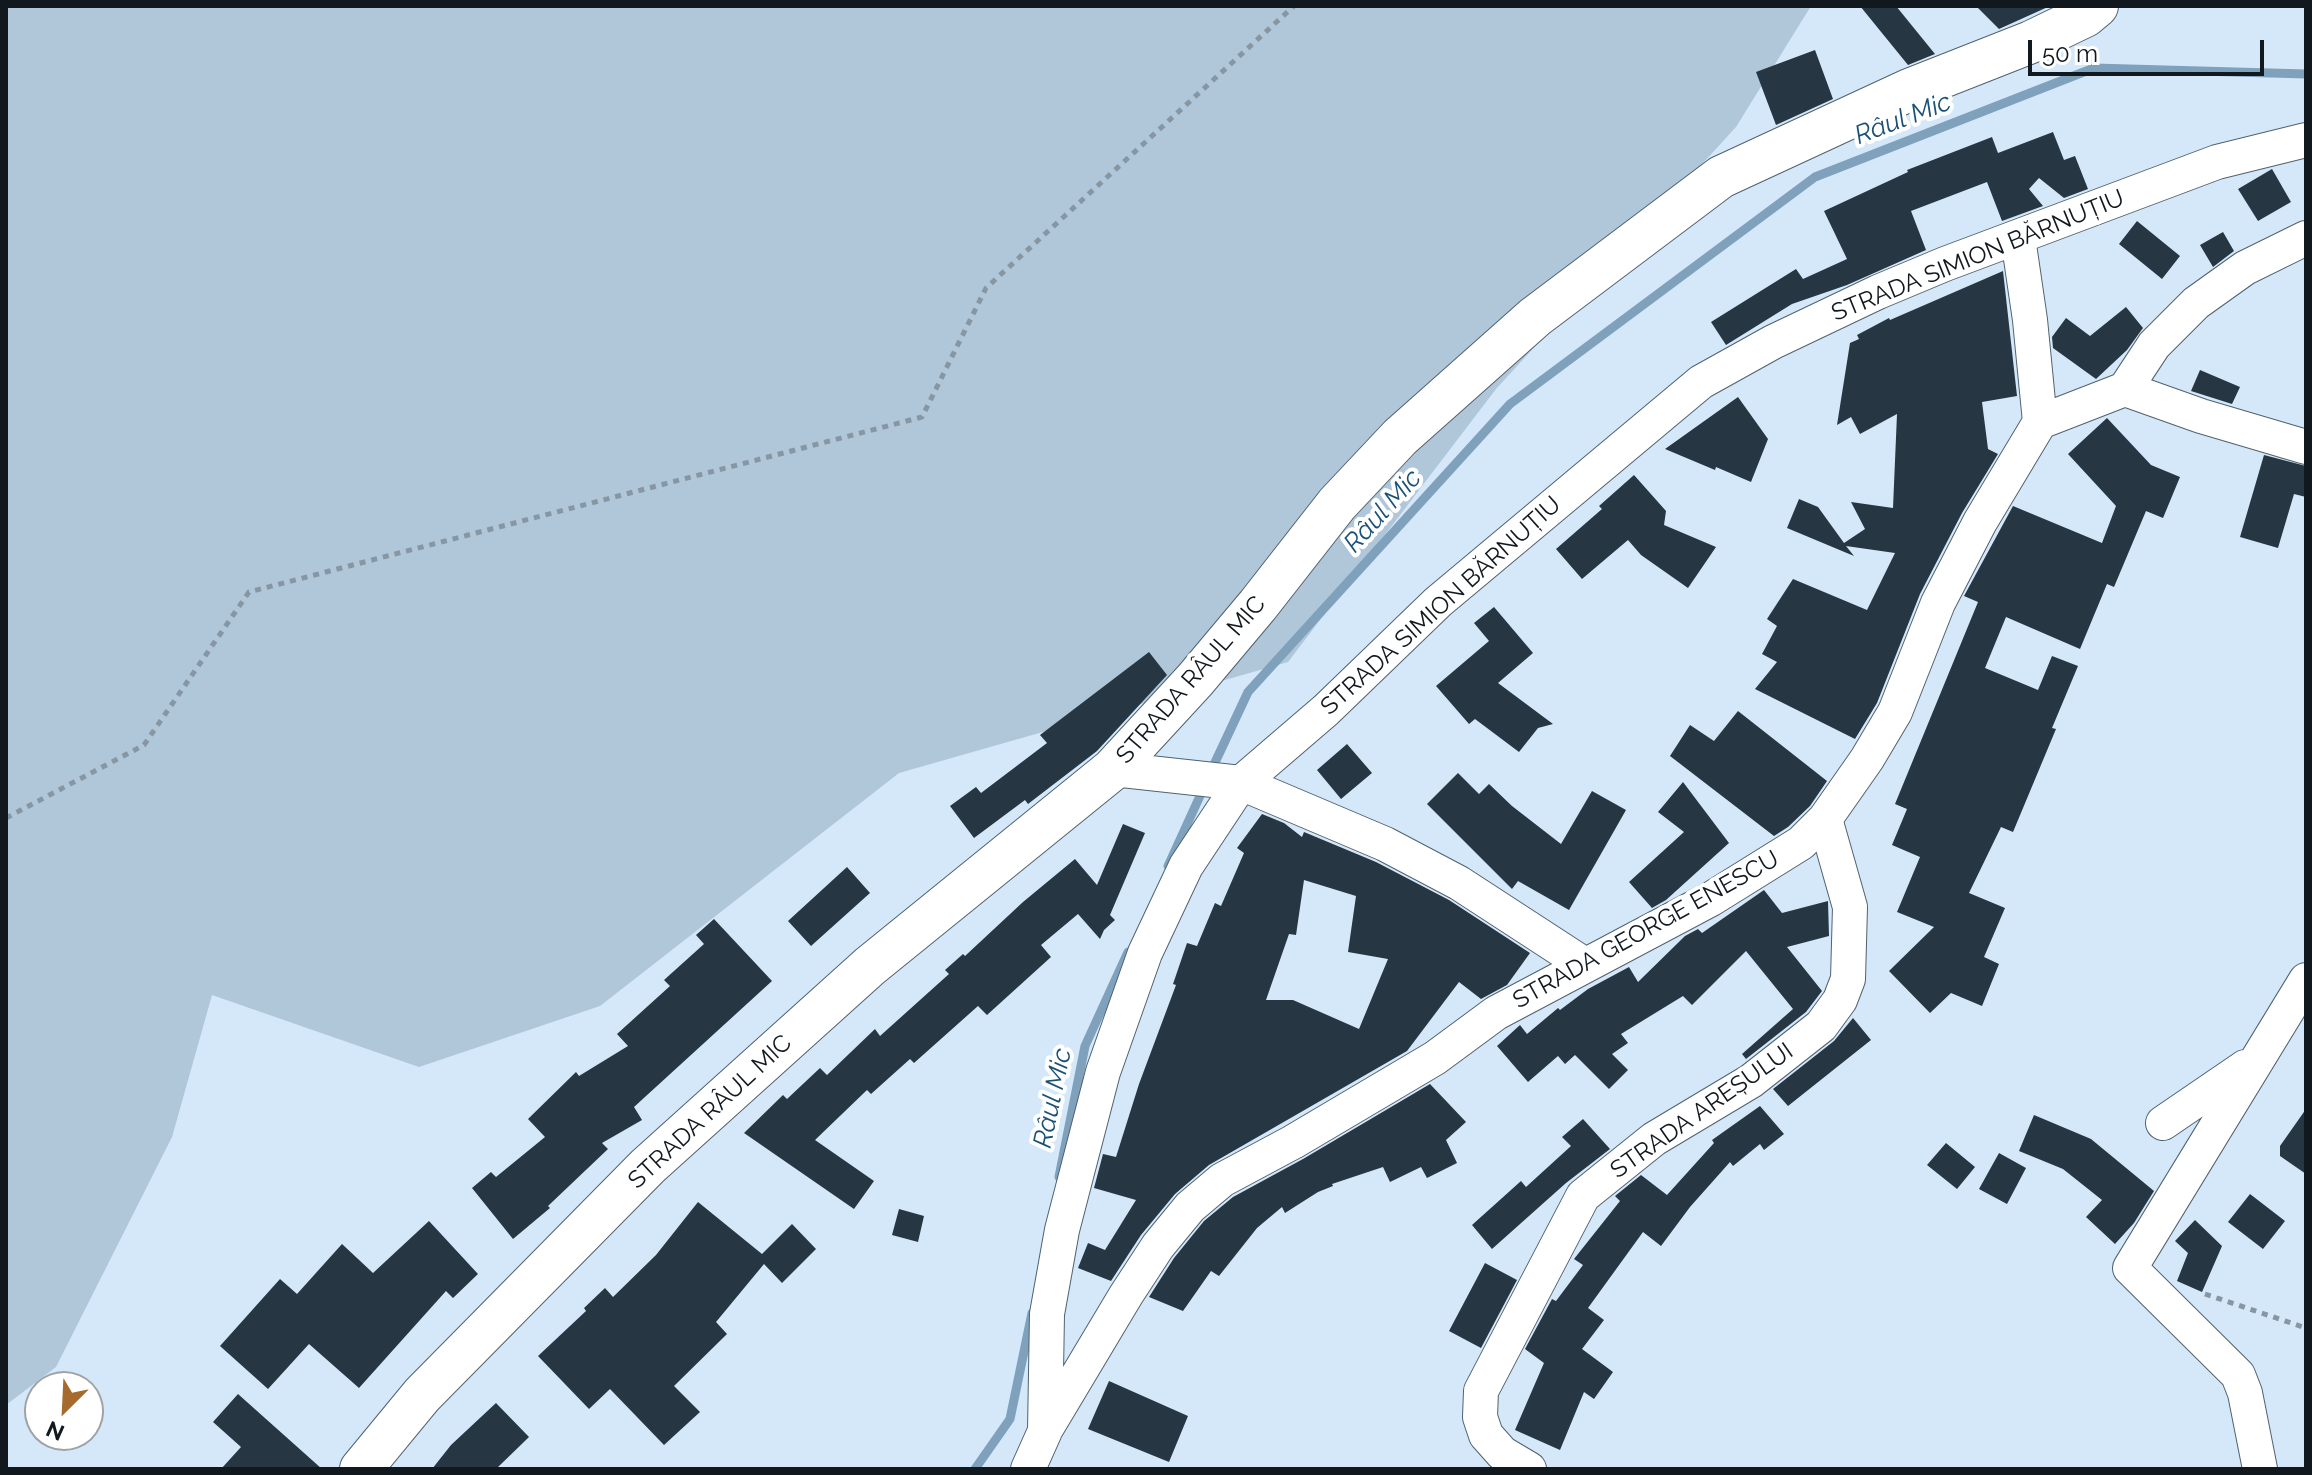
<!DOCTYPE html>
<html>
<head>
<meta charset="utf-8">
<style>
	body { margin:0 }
	#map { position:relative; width:2312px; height:1475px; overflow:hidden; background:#d4e8f9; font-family:Raleway,sans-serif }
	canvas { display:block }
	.frame { position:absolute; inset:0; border:8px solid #11181e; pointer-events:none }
	.north { position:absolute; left:24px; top:1371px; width:80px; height:80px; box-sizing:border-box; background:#fff; border:2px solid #a0a3a5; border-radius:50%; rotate:204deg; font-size:22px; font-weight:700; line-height:32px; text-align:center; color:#11181e }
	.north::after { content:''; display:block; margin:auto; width:28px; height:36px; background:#a66a2c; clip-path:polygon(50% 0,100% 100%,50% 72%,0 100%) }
	.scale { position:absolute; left:2028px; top:40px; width:236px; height:36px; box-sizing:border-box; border:4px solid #11181e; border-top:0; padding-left:10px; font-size:24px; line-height:28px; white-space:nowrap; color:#11181e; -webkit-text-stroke:6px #fff; paint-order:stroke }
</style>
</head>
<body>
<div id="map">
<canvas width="2312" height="1475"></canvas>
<div class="frame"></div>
<div class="north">N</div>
<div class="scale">50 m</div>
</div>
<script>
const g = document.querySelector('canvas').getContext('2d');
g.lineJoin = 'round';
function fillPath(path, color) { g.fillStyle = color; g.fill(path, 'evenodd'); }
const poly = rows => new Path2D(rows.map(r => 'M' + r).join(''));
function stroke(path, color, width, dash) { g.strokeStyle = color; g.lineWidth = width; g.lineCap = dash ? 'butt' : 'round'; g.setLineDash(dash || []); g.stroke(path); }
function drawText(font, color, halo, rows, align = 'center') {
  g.font = font + ' Raleway,sans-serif'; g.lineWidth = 8; g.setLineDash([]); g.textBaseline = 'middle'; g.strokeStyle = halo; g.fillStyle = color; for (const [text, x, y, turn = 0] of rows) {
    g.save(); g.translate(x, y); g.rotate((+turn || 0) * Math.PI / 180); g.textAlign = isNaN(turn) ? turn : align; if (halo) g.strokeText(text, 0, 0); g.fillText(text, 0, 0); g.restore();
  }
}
fillPath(poly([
	[6,6,1811,6,1736,127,1496,389,1288,662,899,773,600,1006,419,1067,212,995,172,1137,56,1367,6,1405]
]), '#b0c6d9');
stroke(poly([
	[1211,771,1248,692,1510,404,1815,177,2094,68,2306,74],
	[1168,866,1205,785],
	[1059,1177,1085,1046,1128,952],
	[975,1469,1010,1419,1032,1313]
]), '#7fa1bc', 9);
fillPath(poly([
	[1860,6,1896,6,1935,54,1908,65],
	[1976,6,2050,6,1999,29],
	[1815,50,1833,99,1776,125,1756,72],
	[2053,132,2064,160,2075,156,2088,189,2064,198,2039,178,2029,189,2043,206,2002,221,1987,182,1911,211,1926,250,1847,285,1792,304,1726,345,1711,322,1796,269,1803,279,1847,259,1824,211,1908,172,1907,170,1992,137,1998,153],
	[2272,169,2291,202,2258,221,2238,189],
	[2137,221,2180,256,2162,279,2119,244],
	[2223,232,2234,251,2213,267,2200,245],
	[2003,271,2017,396,1982,402,1988,449,1998,454,1962,513,1920,594,1877,703,1855,739,1755,689,1777,662,1762,654,1777,626,1767,619,1793,579,1867,610,1895,553,1846,546,1854,556,1787,528,1799,499,1818,507,1844,543,1865,529,1851,502,1893,508,1897,414,1860,434,1851,417,1837,425,1850,343,1859,339,1857,335,1889,318,1890,320],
	[2126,307,2143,328,2127,350,2096,379,2053,348,2052,337,2066,318,2090,336],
	[2200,370,2240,387,2232,404,2191,391],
	[1738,397,1768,439,1751,482,1716,467,1715,470,1665,449],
	[2107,418,2151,465,2180,477,2163,518,2146,511,2114,587,2107,584,2080,649,2006,617,1985,668,2038,690,2052,656,2078,666,2052,728,2056,729,2013,832,2001,827,1969,893,2005,908,1984,957,1999,964,1982,1006,1951,993,1930,1013,1889,971,1934,927,1897,912,1920,857,1892,845,1907,809,1895,804,1978,602,1964,596,2013,506,2102,543,2116,506,2068,454],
	[2264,455,2306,466,2306,497,2294,494,2278,548,2240,537],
	[1634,475,1666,511,1664,525,1716,547,1688,588,1641,555,1628,540,1582,579,1556,549,1602,509,1599,506],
	[1494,607,1533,653,1498,683,1553,724,1538,728,1519,752,1475,719,1469,724,1436,686,1489,641,1474,623],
	[1149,652,1167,675,1097,751,1028,804,1025,800,974,838,950,806,976,787,981,793,1047,743,1040,735],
	[1738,711,1827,781,1810,806,1788,827,1774,836,1670,756,1690,725,1714,741],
	[1347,744,1372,773,1341,799,1317,770],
	[1458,773,1479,794,1489,784,1512,806,1561,844,1592,791,1626,810,1569,910,1518,881,1512,889,1427,804],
	[1683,782,1729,843,1666,900,1652,908,1629,882,1684,832,1658,812],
	[1262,814,1284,823,1302,837,1304,832,1376,862,1449,900,1530,953,1507,985,1481,999,1459,982,1407,1051,1209,1165,1175,1194,1141,1235,1111,1281,1078,1268,1088,1243,1105,1250,1136,1200,1094,1188,1103,1154,1116,1157,1139,1084,1176,985,1173,984,1187,943,1197,946,1215,903,1221,906,1244,853,1237,848],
	[1304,880,1356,896,1348,952,1388,959,1359,1029,1293,1000,1266,1000,1289,934,1296,935],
	[1123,824,1145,833,1110,915,1115,920,1104,930,1100,939,1078,914,1041,945,1051,957,987,1015,978,1006,914,1063,910,1059,871,1094,867,1090,815,1140,874,1181,854,1209,744,1133,783,1095,787,1099,820,1068,827,1075,875,1029,880,1036,949,974,945,970,963,954,965,956,1023,902,1075,859,1097,885],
	[847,867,870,893,811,946,788,921],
	[1764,890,1782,913,1828,901,1829,936,1787,947,1822,991,1806,1012,1746,1059,1742,1054,1793,1009,1746,951,1692,1005,1683,996,1621,1034,1628,1043,1612,1054,1628,1070,1609,1089,1575,1055,1565,1064,1558,1056,1528,1082,1497,1046,1520,1025,1527,1034,1558,1008,1560,1010,1588,989,1629,967,1638,982,1685,936,1698,929,1702,933],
	[714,919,772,981,634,1107,642,1120,602,1143,608,1149,548,1206,550,1208,513,1239,472,1188,491,1172,496,1177,545,1137,528,1119,576,1072,579,1076,628,1046,617,1034,670,986,664,980,704,944,696,935],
	[1853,1018,1871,1040,1788,1106,1773,1089,1834,1041],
	[1430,1084,1466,1122,1446,1140,1457,1163,1427,1178,1421,1167,1390,1182,1383,1167,1332,1184,1333,1186,1318,1192,1285,1213,1282,1207,1257,1228,1219,1276,1211,1271,1183,1311,1149,1297,1174,1258,1204,1221,1233,1197,1303,1159],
	[1760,1106,1784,1134,1764,1150,1760,1144,1733,1166,1730,1162,1690,1207,1661,1246,1643,1232,1588,1308,1604,1320,1582,1349,1613,1372,1594,1399,1584,1392,1560,1450,1515,1430,1544,1363,1525,1349,1552,1299,1556,1301,1583,1265,1574,1259,1620,1201,1615,1196,1641,1175,1667,1195,1714,1143,1712,1140],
	[2306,1109,2306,1174,2280,1156,2280,1146],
	[2034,1115,2091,1139,2154,1191,2134,1223,2115,1244,2086,1217,2102,1200,2063,1169,2019,1151],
	[1583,1119,1610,1149,1566,1183,1492,1249,1472,1225,1521,1181,1526,1187,1571,1146,1562,1137],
	[1946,1143,1975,1167,1957,1189,1927,1165],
	[1999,1153,2026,1168,2007,1204,1979,1189],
	[2250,1194,2285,1221,2263,1249,2228,1222],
	[698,1202,762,1254,792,1224,816,1249,782,1283,764,1264,716,1322,727,1334,674,1386,700,1412,664,1445,610,1389,589,1409,538,1356,586,1311,584,1308,605,1288,613,1297,656,1255],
	[899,1209,924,1216,918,1242,892,1235],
	[2195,1220,2222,1246,2202,1292,2177,1281,2188,1253,2175,1241],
	[429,1221,478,1274,453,1298,446,1291,359,1388,309,1344,268,1389,220,1346,280,1279,297,1294,342,1244,373,1273],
	[1485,1263,1517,1280,1481,1348,1449,1331],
	[1109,1381,1188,1416,1169,1462,1088,1429],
	[238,1394,322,1469,221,1469,241,1447,213,1422],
	[496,1403,529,1437,496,1469,432,1469,451,1445]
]), '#263643');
const minor = poly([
	[2125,389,2154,345,2196,303,2245,268,2306,238],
	[2040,422,2125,389,2201,416,2306,447],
	[1113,769,1241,783,1385,844,1459,883,1585,965],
	[2163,1123,2245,1067],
	[1047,1427,1126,1295,1158,1246,1190,1207,1222,1180,1293,1142,1435,1058,1496,1013,1711,899,1801,843,1825,819,1867,759,1895,712,1938,603,1980,522,2040,422,2030,320,2018,238],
	[1028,1469,1045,1431,1047,1314,1062,1230,1103,1072,1145,953,1186,866,1241,783,1326,710,1438,602,1701,382,1773,342,1878,292,1945,264,2217,162,2306,140],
	[1529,1469,1502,1453,1486,1435,1480,1417,1481,1391,1583,1196,1654,1139,1751,1081,1821,1026,1840,1000,1848,979,1850,907,1825,819],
	[2260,1469,2245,1393,2238,1375,2130,1268,2306,980]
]);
const tertiary = poly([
	[361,1469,422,1395,648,1166,870,966,1113,769,1195,680,1258,605,1337,504,1400,437,1535,317,1721,177,1909,90,2031,42,2085,16,2097,6]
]);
stroke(minor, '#506270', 36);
stroke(tertiary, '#506270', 44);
stroke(poly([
	[6,818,144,745,249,592,922,417,986,288,1294,6],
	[2205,1294,2306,1328]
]), '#8796a3', 5, [6, 6]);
stroke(minor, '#fff', 34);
stroke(tertiary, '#fff', 42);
drawText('24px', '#11181e', '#fff', [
	["STRADA SIMION BĂRNUȚIU",1978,256,-22],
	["STRADA SIMION BĂRNUȚIU",1441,606,-42],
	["STRADA RÂUL MIC",1191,680,-49],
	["STRADA GEORGE ENESCU",1646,930,-29],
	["STRADA AREȘULUI",1702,1111,-35],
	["STRADA RÂUL MIC",710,1112,-43]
]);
drawText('italic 26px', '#1a5177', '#fff', [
	["Râul Mic",1903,119,-21],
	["Râul Mic",1383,511,-48],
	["Râul Mic",1053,1098,-78]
]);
</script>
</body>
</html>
